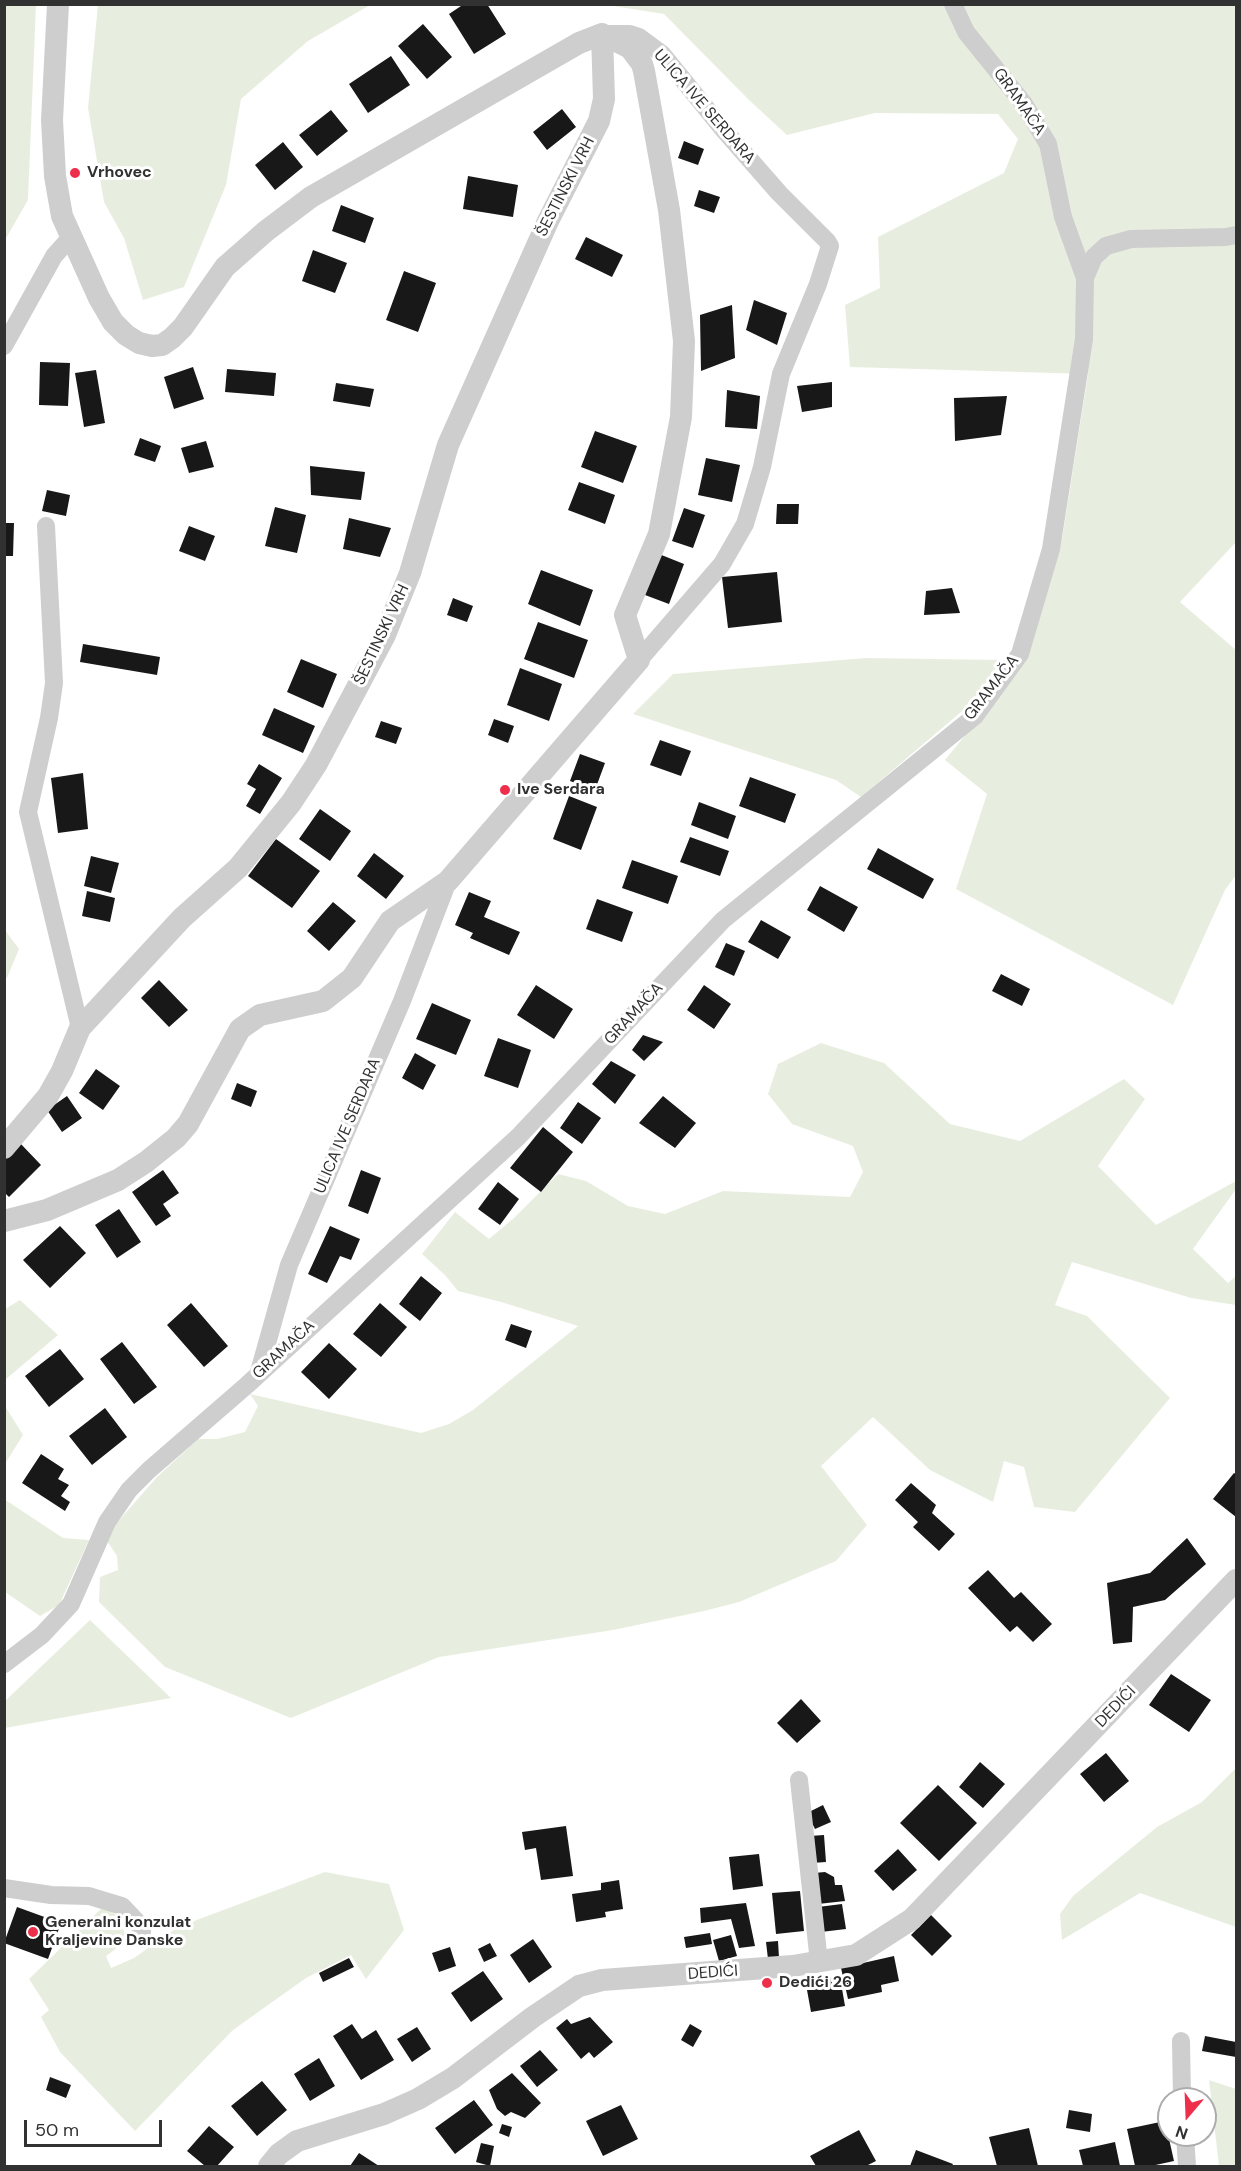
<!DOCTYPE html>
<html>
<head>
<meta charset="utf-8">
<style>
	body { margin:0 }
	#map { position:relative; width:1241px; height:2171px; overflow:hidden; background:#fff; font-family:"DM Sans",sans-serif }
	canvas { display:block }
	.frame { position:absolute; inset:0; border:6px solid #313131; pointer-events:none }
	.north { position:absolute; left:1157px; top:2087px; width:60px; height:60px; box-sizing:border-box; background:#fff; border:2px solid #adadad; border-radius:50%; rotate:199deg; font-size:16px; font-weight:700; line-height:24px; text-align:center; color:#313131 }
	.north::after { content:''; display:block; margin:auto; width:21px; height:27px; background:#ed2f4c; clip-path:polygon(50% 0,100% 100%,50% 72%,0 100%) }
	.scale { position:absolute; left:24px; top:2120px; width:138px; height:27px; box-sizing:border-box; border:3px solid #313131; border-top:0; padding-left:8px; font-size:18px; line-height:21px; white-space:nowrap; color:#313131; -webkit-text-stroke:4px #fff; paint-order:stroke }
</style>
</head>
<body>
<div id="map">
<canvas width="1241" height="2171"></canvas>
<div class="frame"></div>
<div class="north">N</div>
<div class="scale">50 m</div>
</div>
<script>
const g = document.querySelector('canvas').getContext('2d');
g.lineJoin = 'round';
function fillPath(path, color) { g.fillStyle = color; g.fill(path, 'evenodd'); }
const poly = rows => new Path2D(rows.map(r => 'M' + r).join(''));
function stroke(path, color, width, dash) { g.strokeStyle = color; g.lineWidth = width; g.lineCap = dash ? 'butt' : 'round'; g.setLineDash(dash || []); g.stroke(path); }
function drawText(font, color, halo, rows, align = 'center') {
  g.font = font + ' "DM Sans",sans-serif'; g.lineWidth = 6; g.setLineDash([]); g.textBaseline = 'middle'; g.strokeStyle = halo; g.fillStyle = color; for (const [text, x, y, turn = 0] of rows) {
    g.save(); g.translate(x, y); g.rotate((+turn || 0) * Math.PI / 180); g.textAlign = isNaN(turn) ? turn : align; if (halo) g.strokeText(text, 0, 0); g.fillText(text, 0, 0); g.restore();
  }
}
fillPath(poly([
	[5,4,36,5,28,200,5,240],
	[98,5,370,5,308,41,241,99,226,185,184,287,143,300,124,238,104,202,88,108],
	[607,5,1236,5,1236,542,1180,602,1236,650,1236,875,1225,890,1173,1005,956,889,987,794,945,760,1026,661,1062,539,1088,374,850,367,845,305,880,288,878,237,1004,173,1018,139,998,114,875,113,787,135,750,101,664,14],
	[866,658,1001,660,974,701,861,797,836,780,633,714,673,674],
	[5,930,19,949,7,978,4,977],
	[821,1043,884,1063,950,1124,1020,1141,1124,1079,1145,1099,1098,1166,1156,1225,1236,1181,1236,1189,1193,1249,1228,1283,1236,1276,1236,1305,1191,1298,1072,1262,1055,1305,1087,1316,1170,1398,1075,1512,1034,1507,1024,1467,1004,1461,993,1502,930,1470,873,1417,821,1466,867,1525,836,1561,739,1602,704,1611,613,1630,439,1657,291,1718,165,1667,99,1602,100,1577,118,1570,117,1556,107,1541,114,1526,157,1477,198,1439,217,1439,245,1432,258,1406,250,1394,421,1433,449,1424,473,1410,578,1326,501,1302,458,1291,445,1275,422,1254,455,1212,489,1239,514,1218,558,1174,586,1181,628,1206,665,1214,723,1191,850,1197,863,1172,853,1146,792,1124,768,1094,778,1064],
	[20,1300,58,1335,5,1380,5,1309],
	[5,1406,23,1435,5,1464],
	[4,1499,63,1538,89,1540,59,1605,40,1616,5,1592],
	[90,1620,171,1698,5,1728,5,1701],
	[1236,1768,1236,1927,1140,1893,1062,1940,1060,1914,1073,1896,1157,1827,1202,1802],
	[325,1872,389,1884,404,1930,366,1979,351,1955,306,1978,233,2030,135,2131,60,2052,41,2017,49,2010,29,1979,103,1907,119,1916,125,1934,121,1945,106,1956,111,1968,134,1958,178,1927],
	[1209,2080,1236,2089,1236,2166,1219,2166]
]), '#e8eedf');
fillPath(poly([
	[464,4,487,4,506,34,474,54,449,14],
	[423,24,452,57,427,79,398,46],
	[391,56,410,85,368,113,349,84],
	[562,109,576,127,547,150,533,132],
	[331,110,348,131,317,156,299,135],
	[684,141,704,149,698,165,678,158],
	[283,142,303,167,275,190,255,165],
	[468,176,518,185,513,217,463,209],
	[699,190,720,197,714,213,694,206],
	[341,205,374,218,365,243,332,231],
	[586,237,623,255,612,277,575,259],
	[313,250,347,263,335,293,302,281],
	[404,271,436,283,418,332,386,320],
	[754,300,787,313,777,345,746,330],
	[732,305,735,358,701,371,700,315],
	[40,362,70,363,68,406,39,405],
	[193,367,204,399,174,409,164,377],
	[227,369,276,373,274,396,225,392],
	[96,370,105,423,84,427,75,373],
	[832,382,832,407,802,412,797,386],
	[336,383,374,389,370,407,333,401],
	[727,390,760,396,757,429,725,427],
	[1007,396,1001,435,955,441,954,398],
	[595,431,637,446,623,483,581,467],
	[140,438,161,446,155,462,134,455],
	[206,441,214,467,189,473,181,448],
	[706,458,740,465,732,502,698,495],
	[310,466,365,472,361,500,311,495],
	[579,482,615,495,605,524,568,510],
	[47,490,70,495,66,516,42,511],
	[777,504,799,504,798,524,776,524],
	[275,507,306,515,297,553,265,546],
	[684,508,705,515,693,548,672,541],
	[349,518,391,528,380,557,343,549],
	[4,523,14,523,13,556,4,556],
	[189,526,215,536,205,561,179,551],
	[659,554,684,564,669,604,645,595],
	[541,570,593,590,580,626,528,604],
	[777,572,782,622,728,628,722,577],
	[952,588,960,613,924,615,926,591],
	[453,598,473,606,467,622,447,615],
	[538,622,588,640,574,678,524,659],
	[83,644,160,657,157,675,80,662],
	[301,659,337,674,323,708,287,692],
	[520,668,562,684,549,721,507,705],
	[274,708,315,726,303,753,262,735],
	[494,719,514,726,508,743,488,735],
	[381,721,402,728,396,744,375,737],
	[660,740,691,751,681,776,650,765],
	[580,754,605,763,595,790,570,781],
	[259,764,282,778,260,814,246,806,256,789,247,784],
	[83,773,88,829,58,833,51,778],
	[750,777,796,794,785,823,739,806],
	[569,796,597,807,581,850,553,839],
	[699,802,736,816,728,839,691,825],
	[320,809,351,831,330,861,299,839],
	[690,837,729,851,720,876,680,862],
	[276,839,320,871,292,908,248,876],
	[878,848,934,879,923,899,867,869],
	[374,853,404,876,386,899,357,876],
	[91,856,119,863,111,893,84,886],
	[632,860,678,876,668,904,622,888],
	[820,886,858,907,844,932,807,910],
	[87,891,115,898,110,922,82,916],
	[469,892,491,901,484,917,520,932,509,955,470,938,473,933,455,925],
	[597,899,633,912,622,942,586,929],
	[333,902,356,921,329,951,307,931],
	[761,920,791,937,778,959,748,942],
	[726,943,745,951,734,976,715,967],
	[1001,974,1030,989,1022,1006,992,991],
	[159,980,188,1010,169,1027,141,998],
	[536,985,573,1009,554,1039,517,1015],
	[704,985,731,1004,714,1029,687,1010],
	[432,1003,471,1020,456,1055,416,1039],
	[643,1035,663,1042,644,1061,632,1050],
	[498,1038,531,1050,518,1088,484,1076],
	[415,1053,436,1065,423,1090,402,1078],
	[611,1061,636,1075,615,1104,592,1084],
	[96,1069,120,1086,103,1110,79,1093],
	[237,1083,257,1091,251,1107,231,1099],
	[67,1096,82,1118,62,1132,47,1110],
	[663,1096,696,1123,675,1148,639,1123],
	[578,1102,601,1118,582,1144,560,1128],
	[543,1127,573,1152,541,1192,510,1168],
	[20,1143,41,1165,9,1197,4,1192,4,1159],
	[163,1170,179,1193,163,1204,171,1216,156,1226,132,1192],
	[361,1170,381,1178,368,1214,348,1206],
	[498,1182,519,1199,500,1225,478,1209],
	[119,1209,141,1242,117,1258,95,1225],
	[60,1226,86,1253,50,1288,23,1260],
	[330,1226,360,1239,351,1260,340,1256,327,1283,308,1274],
	[421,1276,442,1293,420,1321,399,1304],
	[191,1303,228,1346,204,1367,167,1325],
	[380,1303,407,1327,381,1357,353,1334],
	[511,1324,532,1331,526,1348,505,1340],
	[122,1342,157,1387,134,1404,100,1359],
	[329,1343,357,1369,329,1399,301,1372],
	[60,1349,84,1379,49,1407,25,1376],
	[105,1408,127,1437,92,1465,69,1436],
	[41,1454,64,1469,58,1479,69,1485,61,1496,70,1502,65,1511,22,1483],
	[1234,1473,1236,1474,1236,1517,1213,1499],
	[911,1483,936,1505,932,1513,955,1534,939,1551,913,1527,918,1522,895,1500],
	[1187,1538,1206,1564,1165,1600,1133,1607,1132,1642,1113,1644,1107,1583,1150,1573],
	[988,1570,1014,1598,1021,1592,1052,1624,1033,1642,1017,1626,1010,1632,968,1588],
	[1171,1674,1211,1700,1189,1732,1149,1705],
	[801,1699,821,1721,797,1743,777,1723],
	[1106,1753,1129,1781,1104,1802,1080,1774],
	[980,1762,1005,1784,983,1808,959,1787],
	[938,1785,977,1823,939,1861,900,1823],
	[823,1805,831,1822,815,1829,807,1813],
	[566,1826,573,1876,541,1880,536,1848,525,1850,522,1832],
	[824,1835,826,1862,812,1863,810,1836],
	[898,1849,917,1870,893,1891,874,1871],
	[759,1854,763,1886,733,1890,729,1857],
	[825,1872,834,1877,835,1885,842,1885,845,1901,818,1904,814,1873],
	[619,1880,623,1909,605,1912,606,1917,576,1922,572,1894,601,1890,601,1883],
	[800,1891,804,1931,776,1934,772,1893],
	[746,1903,755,1946,739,1948,731,1919,701,1923,700,1908],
	[842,1904,846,1929,821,1932,818,1907],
	[17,1907,61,1923,48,1959,4,1943],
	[931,1915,952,1936,932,1956,911,1935],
	[710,1933,712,1944,686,1948,684,1937],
	[731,1935,737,1956,719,1961,713,1940],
	[533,1939,552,1967,529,1983,510,1955],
	[778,1941,779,1958,768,1959,766,1942],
	[490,1943,497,1956,484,1962,478,1949],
	[450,1947,456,1966,439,1972,432,1953],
	[894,1956,899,1981,881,1985,882,1992,848,1999,841,1968],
	[349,1958,354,1967,323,1982,319,1973],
	[483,1971,503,1999,471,2022,451,1993],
	[831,1977,832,1984,841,1983,845,2006,811,2012,807,1990,814,1988,813,1981],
	[590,2017,613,2042,594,2058,589,2052,581,2059,556,2028,567,2019,571,2024],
	[352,2024,362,2039,376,2030,394,2060,361,2080,333,2036],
	[690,2024,702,2031,693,2047,681,2040],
	[417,2027,431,2049,412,2062,397,2039],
	[1205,2036,1236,2042,1236,2057,1202,2051],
	[540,2050,558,2070,537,2087,520,2066],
	[319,2058,335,2086,310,2101,294,2074],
	[512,2073,541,2103,525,2118,511,2112,505,2116,497,2109,489,2090],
	[50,2077,71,2085,66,2098,46,2090],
	[262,2081,287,2110,257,2136,231,2106],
	[474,2100,493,2125,455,2154,435,2128],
	[621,2105,638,2139,603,2156,586,2121],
	[1069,2110,1092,2114,1090,2132,1066,2128],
	[1165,2121,1174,2161,1151,2166,1135,2166,1127,2129],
	[502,2124,512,2127,509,2137,499,2133],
	[209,2126,234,2147,217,2166,205,2166,187,2151],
	[1029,2128,1038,2166,997,2166,989,2137],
	[859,2130,876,2161,866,2166,816,2166,810,2156],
	[1115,2142,1120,2166,1083,2166,1079,2150],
	[481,2143,494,2146,490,2166,476,2162],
	[916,2150,953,2164,952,2166,910,2166],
	[359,2153,379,2166,350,2166]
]), '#181818');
stroke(poly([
	[604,34,630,34,639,37,662,54,723,129,779,193,827,241,830,246,818,284,781,374,762,467,745,524,722,564,639,660],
	[1085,278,1094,257,1106,246,1131,239,1226,237,1236,235],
	[4,346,54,256,71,237],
	[46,526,54,683,49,718,28,812,80,1028],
	[259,1372,289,1265,402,1001,448,881],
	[4,1664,42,1635,71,1604,107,1522,129,1490,149,1470,247,1385,518,1137,723,920,975,716,1020,654,1051,549,1084,339,1085,278,1063,217,1048,144,1024,104,966,32,953,4],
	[799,1780,819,1962],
	[4,1888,51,1895,89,1896,122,1906,137,1922,142,1930,142,1939],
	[1181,2041,1182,2099],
	[1185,2135,1187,2166]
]), '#cecece', 18);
stroke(poly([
	[58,4,52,120,55,176,62,216,99,298,113,322,126,335,139,343,152,346,162,345,172,338,183,327,225,267,266,231,311,197,579,43,602,34],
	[4,1148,48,1096,62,1071,80,1028,182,918,238,868,291,803,316,765,385,635,410,573,448,445,548,221,599,121,604,99,602,34],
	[4,1221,47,1210,118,1180,146,1162,176,1138,188,1124,240,1029,260,1015,323,1001,352,978,390,921,448,881,639,660,625,615,659,534,681,417,684,341,669,210,644,71,642,64,630,48,602,34],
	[269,2166,279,2154,297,2141,384,2114,418,2099,453,2078,533,2017,579,1986,602,1980,793,1966,856,1955,912,1919,1236,1580]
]), '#cecece', 22);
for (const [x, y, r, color] of [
	[75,173,6,"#ed2f4c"],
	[505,790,6,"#ed2f4c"],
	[33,1932,6,"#ed2f4c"],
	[767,1983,6,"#ed2f4c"]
]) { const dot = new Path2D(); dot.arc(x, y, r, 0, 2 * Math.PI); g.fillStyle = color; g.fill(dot); stroke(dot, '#fff', 2); }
drawText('16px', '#313131', '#fff', [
	["GRAMAČA",1019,102,55],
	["ULICA IVE SERDARA",704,107,49],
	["ŠESTINSKI VRH",566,187,-63],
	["ŠESTINSKI VRH",382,635,-65],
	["GRAMAČA",992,688,-52],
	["GRAMAČA",634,1014,-47],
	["ULICA IVE SERDARA",348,1126,-67],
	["GRAMAČA",284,1350,-43],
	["DEDIĆI",1116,1707,-46],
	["DEDIĆI",713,1973,-4]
]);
drawText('bold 16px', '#313131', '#fff', [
	["Vrhovec",87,173],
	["Ive Serdara",517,790],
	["Generalni konzulat",45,1923],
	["Kraljevine Danske",45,1941],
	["Dedići 26",779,1983]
], 'left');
</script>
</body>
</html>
